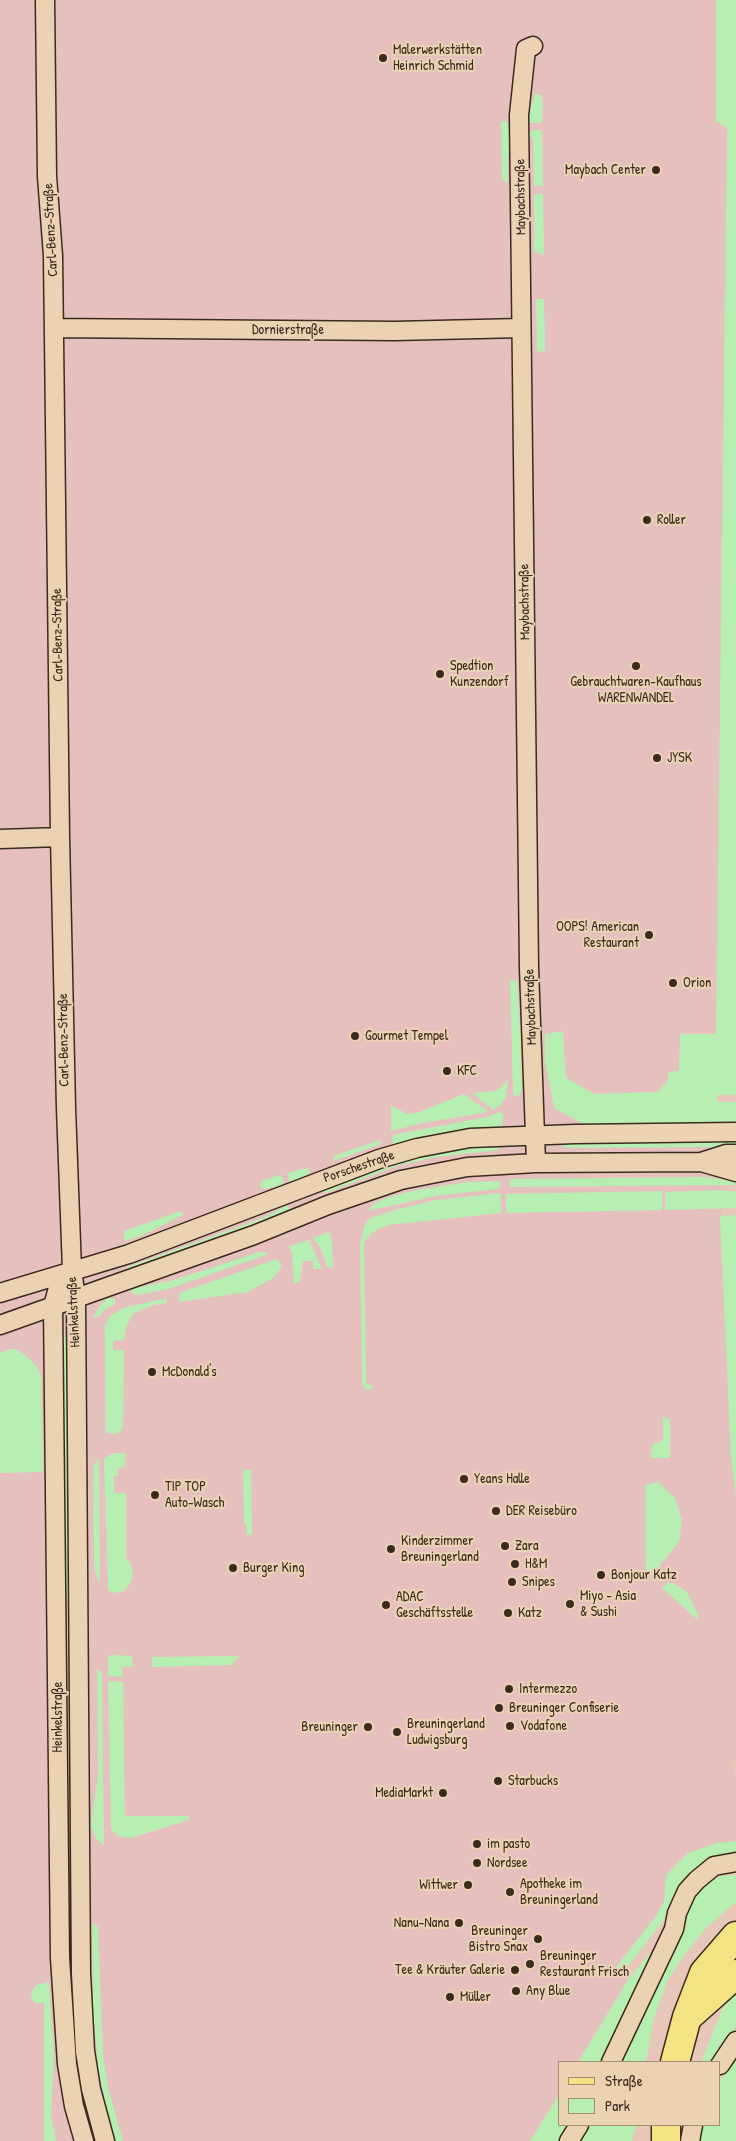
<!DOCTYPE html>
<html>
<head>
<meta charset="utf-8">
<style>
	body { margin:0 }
	#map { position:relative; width:736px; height:2141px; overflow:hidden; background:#e8c7ba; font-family:"Patrick Hand",sans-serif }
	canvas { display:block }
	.legend { position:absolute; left:558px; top:2061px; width:162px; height:65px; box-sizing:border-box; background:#ebd2b3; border:1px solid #a58f77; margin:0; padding:6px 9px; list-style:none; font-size:15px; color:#3b2a1e }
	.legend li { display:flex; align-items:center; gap:10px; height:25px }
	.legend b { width:25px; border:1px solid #a58f77 }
</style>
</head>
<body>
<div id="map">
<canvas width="736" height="2141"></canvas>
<ul class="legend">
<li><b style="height:6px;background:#f4e382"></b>Straße</li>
<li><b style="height:14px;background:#b7eeb1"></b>Park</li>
</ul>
</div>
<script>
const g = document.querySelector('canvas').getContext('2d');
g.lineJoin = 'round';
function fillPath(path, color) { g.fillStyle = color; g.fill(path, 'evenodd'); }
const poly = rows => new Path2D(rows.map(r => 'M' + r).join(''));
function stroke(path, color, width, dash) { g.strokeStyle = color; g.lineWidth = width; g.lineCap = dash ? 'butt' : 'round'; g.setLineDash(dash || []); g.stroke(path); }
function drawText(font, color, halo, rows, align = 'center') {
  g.font = font + ' "Patrick Hand",sans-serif'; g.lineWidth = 4; g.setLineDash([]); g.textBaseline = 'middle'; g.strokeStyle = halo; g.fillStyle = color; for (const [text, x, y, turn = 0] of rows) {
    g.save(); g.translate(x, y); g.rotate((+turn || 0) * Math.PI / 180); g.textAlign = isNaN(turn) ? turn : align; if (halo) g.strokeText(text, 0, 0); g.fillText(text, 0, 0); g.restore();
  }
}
fillPath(poly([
	[0,0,716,0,716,121,727,128,717,1095,731,1456,736,1496,736,1758,731,1760,736,1783,736,1841,717,1843,665,1891,664,1902,656,1916,616,1967,628,1980,578,2062,560,2062,560,2093,530,2141,0,2141]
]), '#e6c0bf');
fillPath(poly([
	[716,0,736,0,736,1095,717,1095,717,1102,736,1102,736,1121,717,1124,587,1126,554,1108,545,1062,545,1034,563,1031,566,1078,595,1094,657,1092,667,1082,669,1072,679,1071,680,1034,716,1034,727,128,716,121],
	[538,94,541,95,543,101,542,123,529,123,528,120,534,95],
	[503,121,507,122,511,128,511,151,508,156,508,183,504,182,502,179,501,123],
	[535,130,542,130,543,186,534,186,533,139,528,135,529,132],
	[534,194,543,194,544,255,534,252],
	[536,299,544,299,545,351,537,352],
	[510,979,517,981,521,1041,522,1090,518,1097,514,1096,513,1092],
	[508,1079,506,1098,501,1104,493,1110,472,1093,494,1091,500,1088],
	[464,1094,489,1112,422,1123,391,1131,391,1105,407,1114,417,1113],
	[499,1112,503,1114,502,1129,456,1132,397,1145,393,1144,392,1136,397,1134,487,1117],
	[380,1140,381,1144,334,1161,333,1156],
	[736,1141,736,1147,566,1148,563,1146,565,1142],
	[498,1145,499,1150,435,1157,397,1166,326,1193,322,1192,324,1188,358,1174,433,1152],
	[307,1168,310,1171,309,1174,290,1182,287,1173],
	[281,1175,284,1182,280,1186,264,1189,259,1186,263,1180],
	[704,1177,733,1181,736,1185,510,1187,510,1179],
	[500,1181,500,1188,497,1189,436,1196,367,1211,375,1203,386,1198,416,1190,468,1182],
	[722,1190,736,1192,736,1208,665,1210,665,1192],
	[662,1191,662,1210,506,1213,506,1194],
	[501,1193,501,1213,388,1225,373,1232,364,1242,366,1383,373,1386,371,1389,365,1389,362,1384,360,1245,364,1226,370,1218,391,1211,436,1200],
	[288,1205,290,1210,263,1222,127,1273,127,1267,260,1219],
	[181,1211,183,1215,141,1236,124,1241,124,1231],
	[736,1215,736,1496,731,1456,720,1216],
	[328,1232,330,1232,332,1240,333,1266,332,1268,327,1267,321,1249,313,1238],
	[309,1240,322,1269,313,1269,313,1261,303,1261,300,1282,294,1283,292,1254,289,1246],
	[259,1252,268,1252,266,1255,169,1289,138,1295,133,1294,129,1289,174,1280],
	[277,1259,282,1267,273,1278,248,1292,179,1302,179,1293],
	[108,1298,115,1299,115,1304,106,1309,100,1316,93,1318,99,1307],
	[167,1298,167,1303,153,1305,133,1314,127,1325,124,1340,113,1341,113,1350,124,1350,123,1421,122,1430,117,1434,106,1433,105,1326,109,1317,123,1308],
	[67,1335,70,1598,66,1598,62,1337],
	[11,1349,16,1349,28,1357,37,1367,41,1377,43,1472,0,1473,0,1353],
	[663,1417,670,1419,670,1458,650,1458,653,1444,663,1440],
	[114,1453,125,1453,125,1467,118,1468,118,1476,114,1476,114,1493,126,1493,126,1558,131,1564,133,1574,130,1584,124,1591,113,1593,108,1590,104,1458],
	[99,1458,100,1584,95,1572,94,1559,93,1479,94,1464],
	[243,1470,251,1470,252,1535,247,1535,246,1524,244,1522],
	[658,1482,675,1498,682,1521,679,1542,656,1570,646,1575,645,1485],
	[667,1583,674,1583,687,1592,698,1614,698,1620,662,1588],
	[110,1655,132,1656,133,1667,122,1667,123,1677,108,1676,108,1657],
	[240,1656,231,1665,152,1667,152,1657],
	[97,1669,102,1672,104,1846,96,1839,91,1825,98,1775],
	[108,1681,123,1682,125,1816,189,1816,189,1820,131,1838,118,1836,111,1829],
	[736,1841,736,1854,715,1857,699,1865,688,1875,679,1887,664,1920,622,1974,616,1967,656,1916,664,1902,666,1875,688,1853,717,1843],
	[736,1875,736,1902,706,1928,682,1958,668,1980,654,2018,646,2062,616,2062,697,1893,708,1883,720,1876],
	[92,1923,98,1927,103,2055,108,2087,123,2141,115,2141,111,2130,98,2067,93,2010],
	[658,1948,606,2062,578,2062,628,1980,651,1952],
	[49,1982,54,2058,51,2116,56,2141,44,2141,44,2003,34,2003,31,1998,32,1991,36,1985],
	[736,1993,736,2026,712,2062,701,2062,722,2010],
	[736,2055,736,2141,698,2141,702,2125,720,2125,720,2080],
	[560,2093,560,2125,572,2125,562,2141,530,2141],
	[585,2125,637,2125,632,2138,633,2141,575,2141]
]), '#b7eeb1');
const street = poly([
	[45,0,47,176,53,256,60,837,66,1108,72,1270,76,1298,81,1973,85,2051,91,2089,105,2141],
	[533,46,526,49,519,115,529,968,536,1163],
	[54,328,395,331,521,328],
	[0,839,60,837],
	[701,1162,726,1154,736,1154],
	[72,1270,58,1288,53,1306,60,1958,67,2064,74,2106,84,2141],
	[0,1293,129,1254,379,1159,417,1148,470,1138,575,1134,736,1132],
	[0,1325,254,1235,328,1205,401,1180,467,1167,536,1163,701,1162,736,1172],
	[611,2062,674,1929,677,1913,687,1891,697,1880,714,1866,736,1862],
	[720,2065,736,2041],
	[569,2141,579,2125],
	[690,2141,693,2125]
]);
const primary = poly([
	[690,2015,736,1974],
	[675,2062,687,2017,704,1973,736,1936],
	[666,2141,666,2125]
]);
stroke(street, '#3b2a1e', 21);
stroke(primary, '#3b2a1e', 31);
stroke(street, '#ebd2b3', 18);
stroke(primary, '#f4e382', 28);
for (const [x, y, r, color] of [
	[383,58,5,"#3b2a1e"],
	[656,170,5,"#3b2a1e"],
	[647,520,5,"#3b2a1e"],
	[636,666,5,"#3b2a1e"],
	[440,674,5,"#3b2a1e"],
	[657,758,5,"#3b2a1e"],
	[649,935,5,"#3b2a1e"],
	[673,983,5,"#3b2a1e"],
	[355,1036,5,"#3b2a1e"],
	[447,1071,5,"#3b2a1e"],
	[152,1372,5,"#3b2a1e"],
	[464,1479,5,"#3b2a1e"],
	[155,1495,5,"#3b2a1e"],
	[496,1511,5,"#3b2a1e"],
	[505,1546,5,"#3b2a1e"],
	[391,1549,5,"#3b2a1e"],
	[515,1564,5,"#3b2a1e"],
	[233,1568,5,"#3b2a1e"],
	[601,1575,5,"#3b2a1e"],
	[512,1582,5,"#3b2a1e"],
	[570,1604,5,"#3b2a1e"],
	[386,1605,5,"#3b2a1e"],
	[508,1613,5,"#3b2a1e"],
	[509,1689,5,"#3b2a1e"],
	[499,1708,5,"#3b2a1e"],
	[510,1726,5,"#3b2a1e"],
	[368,1727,5,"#3b2a1e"],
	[397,1732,5,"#3b2a1e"],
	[498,1781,5,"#3b2a1e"],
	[443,1793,5,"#3b2a1e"],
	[477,1844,5,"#3b2a1e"],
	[477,1863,5,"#3b2a1e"],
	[468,1885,5,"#3b2a1e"],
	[510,1892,5,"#3b2a1e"],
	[459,1923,5,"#3b2a1e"],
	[538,1939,5,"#3b2a1e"],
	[530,1964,5,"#3b2a1e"],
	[515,1970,5,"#3b2a1e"],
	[516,1991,5,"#3b2a1e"],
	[450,1997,5,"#3b2a1e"]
]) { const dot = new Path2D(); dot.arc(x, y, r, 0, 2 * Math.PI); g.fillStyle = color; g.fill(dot); stroke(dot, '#ebd2b3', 2); }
drawText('14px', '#3b2a1e', '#ebd2b3', [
	["Malerwerkstätten",393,50],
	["Heinrich Schmid",393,66],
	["Maybach Center",646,170,"right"],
	["Roller",657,520],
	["Spedtion",450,666],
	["Kunzendorf",450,682],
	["Gebrauchtwaren-Kaufhaus",636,682,"center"],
	["WARENWANDEL",636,698,"center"],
	["JYSK",667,758],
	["OOPS! American",639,927,"right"],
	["Restaurant",639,943,"right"],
	["Orion",683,983],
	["Gourmet Tempel",365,1036],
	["KFC",457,1071],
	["McDonald's",162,1372],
	["Yeans Halle",474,1479],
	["TIP TOP",165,1487],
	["Auto-Wasch",165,1503],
	["DER Reisebüro",506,1511],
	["Kinderzimmer",401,1541],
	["Breuningerland",401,1557],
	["Zara",515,1546],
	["H&M",525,1564],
	["Burger King",243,1568],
	["Bonjour Katz",611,1575],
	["Snipes",522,1582],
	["Miyo - Asia",580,1596],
	["& Sushi",580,1612],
	["ADAC",396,1597],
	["Geschäftsstelle",396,1613],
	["Katz",518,1613],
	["Intermezzo",519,1689],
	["Breuninger Confiserie",509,1708],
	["Breuningerland",407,1724],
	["Ludwigsburg",407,1740],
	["Vodafone",520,1726],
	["Breuninger",358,1727,"right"],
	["Starbucks",508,1781],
	["MediaMarkt",433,1793,"right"],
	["im pasto",487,1844],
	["Nordsee",487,1863],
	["Apotheke im",520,1884],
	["Breuningerland",520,1900],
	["Wittwer",458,1885,"right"],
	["Nanu-Nana",449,1923,"right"],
	["Breuninger",528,1931,"right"],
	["Bistro Snax",528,1947,"right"],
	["Breuninger",540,1956],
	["Restaurant Frisch",540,1972],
	["Tee & Kräuter Galerie",505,1970,"right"],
	["Any Blue",526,1991],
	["Müller",460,1997]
], 'left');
drawText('14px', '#3b2a1e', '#ebd2b3', [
	["Maybachstraße",521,197,-91],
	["Carl-Benz-Straße",51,230,-93],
	["Dornierstraße",288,330],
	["Maybachstraße",525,602,-91],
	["Carl-Benz-Straße",58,635,-91],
	["Maybachstraße",531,1007,-92],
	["Carl-Benz-Straße",64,1040,-91],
	["Porschestraße",359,1167,-19],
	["Heinkelstraße",74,1312,-93],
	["Heinkelstraße",58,1717,-90]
]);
</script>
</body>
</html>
